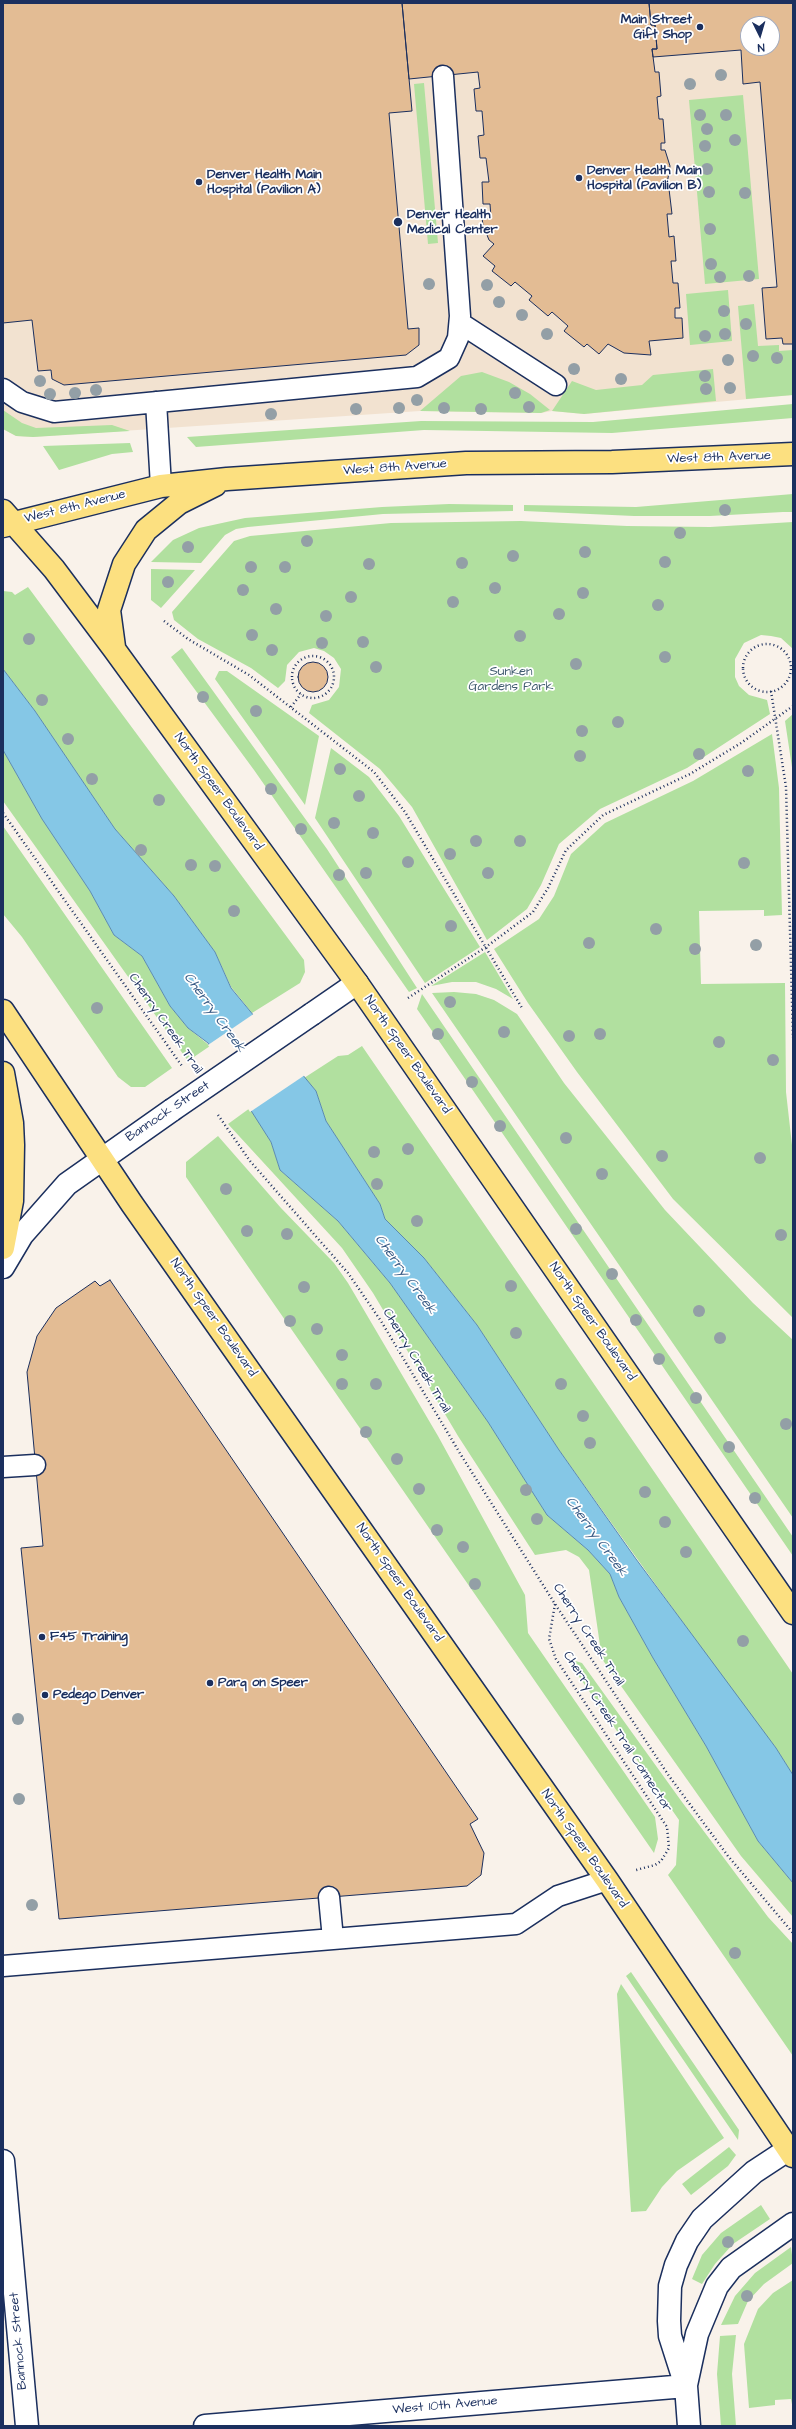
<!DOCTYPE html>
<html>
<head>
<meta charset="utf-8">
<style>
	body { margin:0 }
	#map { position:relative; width:796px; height:2429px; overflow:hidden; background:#f9f2ea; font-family:"Architects Daughter",sans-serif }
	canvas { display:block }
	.frame { position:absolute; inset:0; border:4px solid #1b2f5e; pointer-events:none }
	.north { position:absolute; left:740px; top:16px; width:40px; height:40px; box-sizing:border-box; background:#fff; border:1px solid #a4acbf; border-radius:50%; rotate:175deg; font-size:11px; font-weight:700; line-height:16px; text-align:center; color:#1b2f5e }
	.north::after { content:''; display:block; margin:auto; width:14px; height:18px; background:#1b2f5e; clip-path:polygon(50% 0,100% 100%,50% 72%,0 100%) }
</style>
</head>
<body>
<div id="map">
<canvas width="796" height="2429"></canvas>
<div class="frame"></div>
<div class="north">N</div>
</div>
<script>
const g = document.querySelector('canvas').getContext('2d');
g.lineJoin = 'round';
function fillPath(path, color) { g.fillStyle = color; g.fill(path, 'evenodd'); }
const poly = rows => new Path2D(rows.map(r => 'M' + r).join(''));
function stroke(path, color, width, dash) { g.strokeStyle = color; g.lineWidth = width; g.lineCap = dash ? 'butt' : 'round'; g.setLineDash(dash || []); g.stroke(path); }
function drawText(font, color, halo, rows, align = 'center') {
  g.font = font + ' "Architects Daughter",sans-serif'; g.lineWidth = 3.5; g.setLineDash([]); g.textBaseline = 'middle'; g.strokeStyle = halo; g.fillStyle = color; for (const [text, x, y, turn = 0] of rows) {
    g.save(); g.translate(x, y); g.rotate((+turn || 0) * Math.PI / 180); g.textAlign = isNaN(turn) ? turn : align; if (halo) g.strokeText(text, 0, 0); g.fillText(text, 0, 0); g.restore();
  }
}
fillPath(poly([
	[3,3,793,3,793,395,584,414,552,411,541,413,420,411,33,437,16,436,3,429],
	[748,24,772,24,772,48,748,48]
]), '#f2e2d0');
fillPath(poly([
	[424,83,438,243,428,244,414,84],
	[743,95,759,279,705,284,689,100],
	[728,290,732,341,690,345,686,294],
	[754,304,758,346,779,345,779,351,793,350,793,395,746,399,738,306],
	[713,369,716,401,584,414,552,411,572,381,596,390,642,385,653,375],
	[482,372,509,382,530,394,550,410,541,413,420,411,461,376],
	[793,404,793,418,612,433,424,430,196,447,187,437,421,421,593,422],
	[3,410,22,423,36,428,112,425,130,431,33,437,16,436,3,429],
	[130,443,133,452,112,454,59,470,43,446],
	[793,494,793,512,783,512,710,516,634,516,524,511,524,505,636,507],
	[449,504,513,505,513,511,383,514,248,527,236,529,225,535,201,563,151,562,173,540,199,528,245,518,382,507],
	[521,521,627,526,710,527,793,522,793,649,781,638,771,636,761,635,744,643,735,659,735,677,739,686,749,695,767,700,770,714,687,768,600,809,559,844,541,885,527,909,487,940,412,807,380,769,309,713,312,705,329,700,339,687,341,669,334,658,324,651,314,648,299,652,287,665,285,681,278,688,251,668,198,639,174,620,172,612,234,541,250,536,391,523],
	[151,569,195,570,161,608,151,600],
	[28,587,304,960,305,972,300,983,252,1013,231,987,215,952,174,896,115,829,35,711,3,669,3,591,12,592,15,595],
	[182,648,327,849,417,988,409,992,254,770,171,657],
	[219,671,227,671,319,736,305,805,215,679],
	[793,714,793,774,785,721],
	[772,734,779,788,782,915,764,916,764,910,699,911,701,984,785,983,786,1092,793,1154,793,1318,673,1199,577,1072,528,1003,494,949,539,919,554,896,571,854,605,823,693,781],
	[331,748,369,777,399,816,480,947,425,983,315,818],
	[3,750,42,819,90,891,114,935,142,956,170,1006,188,1028,210,1046,188,1061,3,801],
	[3,826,172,1068,145,1087,131,1087,118,1077,22,937,3,914],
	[485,952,513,999,496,989,476,982,452,982,431,986],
	[454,992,476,994,494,1000,517,1014,564,1083,665,1210,753,1303,793,1340,793,1518,432,993],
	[422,994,793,1537,793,1556,417,1009],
	[362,1046,793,1674,793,1775,776,1748,735,1695,559,1450,477,1325,424,1258,385,1219,380,1204,326,1121,316,1091,304,1078,338,1056,348,1055],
	[250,1108,271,1142,280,1170,338,1221,390,1283,488,1422,547,1515,588,1550,610,1574,619,1597,653,1658,706,1746,758,1841,793,1883,793,1917,741,1856,602,1659,589,1570,579,1557,566,1550,535,1555,458,1436,373,1293,342,1248,228,1124],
	[218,1136,281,1208,334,1263,348,1283,438,1436,525,1595,528,1633,655,1817,658,1839,654,1853,186,1177,186,1162],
	[566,1658,582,1663,682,1802,768,1917,793,1944,793,2056,668,1875,676,1865,679,1820],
	[631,1972,739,2130,738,2140,626,1976],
	[621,1984,724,2138,677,2171,662,2187,646,2211,631,2212,617,1994],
	[729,2147,736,2155,728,2166,691,2195,682,2184],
	[761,2205,770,2219,733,2244,715,2264,702,2284,692,2279,702,2255,721,2233],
	[791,2247,793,2263,764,2284,748,2301,738,2324,721,2325,735,2296,755,2273],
	[793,2280,793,2410,791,2399,775,2400,775,2405,749,2408,744,2344,758,2309,773,2293],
	[736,2335,732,2374,736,2426,721,2426,717,2374,720,2336]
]), '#b1e09f');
const water = poly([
	[3,669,35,711,115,829,174,896,215,952,231,988,316,1091,326,1121,380,1204,385,1219,424,1258,477,1325,559,1450,636,1559,776,1748,793,1775,793,1883,758,1841,706,1746,653,1658,619,1597,610,1574,588,1550,547,1515,488,1422,390,1283,338,1221,280,1170,271,1142,208,1043,188,1028,170,1006,142,956,114,935,90,891,42,819,3,750,3,669]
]);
fillPath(water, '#85c7e6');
stroke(water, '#5b8ab0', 1);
fillPath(poly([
	[255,1013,305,1075,250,1112,208,1045]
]), '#f9f2ea');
const building = poly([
	[3,3,402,3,412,111,389,113,408,329,419,328,419,345,406,355,64,385,52,379,51,370,38,371,32,320,3,323,3,3],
	[402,3,649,3,651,25,655,25,657,49,652,49,655,72,659,72,661,96,657,97,659,119,663,119,665,143,661,143,661,150,665,150,670,166,667,184,664,184,665,190,669,189,672,214,667,214,669,237,674,236,676,261,671,261,673,283,678,283,680,308,675,308,675,318,682,318,683,338,649,341,651,355,624,353,608,344,599,354,587,344,584,347,564,331,568,326,552,312,548,316,529,300,532,296,515,282,511,286,492,271,495,266,483,256,494,244,489,240,483,225,482,218,491,218,490,204,483,204,482,182,489,182,486,158,480,158,478,136,484,135,482,111,476,111,474,89,480,88,478,72,409,79,402,3],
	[649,3,793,3,793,344,783,344,782,338,766,339,762,288,777,287,760,82,743,84,741,50,653,57,652,49,657,49,655,25,651,25,649,3],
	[748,24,772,24,772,48,748,48,748,24],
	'298 677a15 15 0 1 1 30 0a15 15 0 1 1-30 0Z',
	[110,1280,478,1819,470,1824,484,1853,481,1875,467,1886,59,1919,21,1548,43,1546,27,1372,37,1336,56,1308,95,1281,100,1286,110,1280]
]);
fillPath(building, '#e3bc94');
stroke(building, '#1b2f5e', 1);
const lane = poly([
	[460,323,556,385],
	[3,389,22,402,54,412,417,377,449,358,458,338,460,316,443,76],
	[156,402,161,486],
	[3,1467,35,1465],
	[329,1897,333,1939],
	[3,1966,516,1924,558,1896,607,1880]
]);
const secondary = poly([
	[312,1014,357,983],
	[3,1267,22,1235,67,1184,172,1110],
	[3,2161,27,2426],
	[686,2385,697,2334,717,2286,731,2268,793,2224],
	[205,2426,686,2386],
	[689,2426,686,2386,670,2336,669,2321,670,2286,676,2265,687,2241,702,2219,754,2172,789,2149]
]);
const primary = poly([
	[3,511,54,569,114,649,357,983,793,1613],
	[3,526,161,486,227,479,466,463,612,462,793,454],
	[114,647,109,610,124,564,146,530,179,503,215,485],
	[3,1011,132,1204,607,1880,793,2156],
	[3,1073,12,1123,13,1145,12,1201,3,1248]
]);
stroke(lane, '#1b2f5e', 23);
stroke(secondary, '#1b2f5e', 25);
stroke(primary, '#1b2f5e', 25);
stroke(poly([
	[164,621,188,639,249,675,374,772,405,812,522,1008],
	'743 668a24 24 0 1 1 48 0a24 24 0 1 1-48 0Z',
	'292 677a21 21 0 1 1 42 0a21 21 0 1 1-42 0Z',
	[771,691,786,787,793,1038],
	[291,707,301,694],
	[3,813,182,1066],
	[408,998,486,947,533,912,548,888,566,850,603,815,690,774,741,743,793,706],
	[218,1115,250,1161,348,1273,381,1321,461,1455,555,1604,669,1776,728,1856,793,1933],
	[555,1604,549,1639,556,1659,667,1827,669,1848,661,1861,655,1865,636,1870]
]), '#1b2f5e', 2.5, [1, 3]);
stroke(lane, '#fff', 20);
stroke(secondary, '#fff', 22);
stroke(primary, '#fce080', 22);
const secondaryBridge = poly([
	[172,1110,312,1014]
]);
stroke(secondaryBridge, '#1b2f5e', 25, []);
stroke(secondaryBridge, '#fff', 22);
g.fillStyle = '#939fa6';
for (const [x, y] of [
	[721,75],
	[690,84],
	[700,115],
	[726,115],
	[707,129],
	[735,140],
	[705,146],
	[707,169],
	[709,192],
	[745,193],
	[710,229],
	[711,264],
	[749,276],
	[720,277],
	[429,284],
	[487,285],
	[499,302],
	[724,311],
	[522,315],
	[746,324],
	[547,334],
	[725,334],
	[705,336],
	[753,356],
	[777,358],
	[728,360],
	[574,369],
	[705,376],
	[621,379],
	[40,381],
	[730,388],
	[706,389],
	[96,390],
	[75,393],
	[515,393],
	[50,394],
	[417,400],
	[529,407],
	[399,408],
	[444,408],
	[356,409],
	[481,409],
	[271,414],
	[725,510],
	[680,533],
	[307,541],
	[188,547],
	[585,552],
	[513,556],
	[665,562],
	[462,563],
	[369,564],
	[251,567],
	[285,567],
	[168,582],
	[495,588],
	[243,590],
	[583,593],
	[351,597],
	[453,602],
	[658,605],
	[276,609],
	[559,614],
	[326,616],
	[252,635],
	[520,636],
	[29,639],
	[363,642],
	[322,643],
	[272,650],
	[665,657],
	[576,664],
	[376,667],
	[203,697],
	[42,700],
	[256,711],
	[618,722],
	[582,731],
	[68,739],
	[699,754],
	[580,756],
	[340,769],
	[748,771],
	[92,779],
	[271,789],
	[359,796],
	[159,800],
	[334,823],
	[301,829],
	[373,833],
	[476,841],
	[520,841],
	[141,850],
	[450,854],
	[408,862],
	[744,863],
	[191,865],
	[215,866],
	[366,873],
	[488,873],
	[339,875],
	[234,911],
	[451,926],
	[656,929],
	[589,943],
	[756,945],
	[695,949],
	[450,1002],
	[97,1008],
	[504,1032],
	[438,1034],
	[600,1034],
	[569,1036],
	[719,1042],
	[773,1060],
	[472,1082],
	[500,1126],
	[566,1138],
	[408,1149],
	[374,1152],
	[662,1156],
	[760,1158],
	[602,1174],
	[377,1184],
	[226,1189],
	[417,1221],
	[576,1229],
	[247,1231],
	[287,1234],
	[781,1235],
	[612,1274],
	[511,1286],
	[304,1287],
	[699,1311],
	[636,1320],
	[290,1321],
	[317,1329],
	[516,1333],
	[720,1338],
	[342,1355],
	[659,1359],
	[342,1384],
	[376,1384],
	[561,1384],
	[696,1398],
	[583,1416],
	[786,1424],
	[366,1432],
	[590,1443],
	[729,1447],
	[397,1459],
	[419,1489],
	[526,1490],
	[645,1492],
	[755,1498],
	[537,1519],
	[665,1522],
	[437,1530],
	[463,1547],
	[686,1552],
	[475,1584],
	[743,1641],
	[18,1719],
	[19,1799],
	[32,1905],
	[735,1953],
	[728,2242],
	[747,2296]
]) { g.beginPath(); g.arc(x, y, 6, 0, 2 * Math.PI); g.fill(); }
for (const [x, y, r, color] of [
	[700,27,4,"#1b2f5e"],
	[579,178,4,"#1b2f5e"],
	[199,182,4,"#1b2f5e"],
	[398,222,5,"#1b2f5e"],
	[42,1637,4,"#1b2f5e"],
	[210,1683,4,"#1b2f5e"],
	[45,1695,4,"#1b2f5e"]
]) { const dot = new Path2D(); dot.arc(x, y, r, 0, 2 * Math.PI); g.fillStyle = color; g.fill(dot); stroke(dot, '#fff', 1.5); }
drawText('bold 13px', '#1b2f5e', '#fff', [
	["Main Street",692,20,"right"],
	["Gift Shop",692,35,"right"],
	["Denver Health Main",587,171],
	["Hospital (Pavilion B)",587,186],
	["Denver Health Main",207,175],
	["Hospital (Pavilion A)",207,190],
	["Denver Health",407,215],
	["Medical Center",407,230],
	["F45 Training",50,1637],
	["Parq on Speer",218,1683],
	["Pedego Denver",53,1695]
], 'left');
drawText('13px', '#1b2f5e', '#fff', [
	["West 8th Avenue",719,458,-2],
	["West 8th Avenue",395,468,-4],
	["West 8th Avenue",75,507,-14],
	["North Speer Boulevard",218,792,54],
	["Cherry Creek Trail",165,1024,55],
	["North Speer Boulevard",407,1055,55],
	["Bannock Street",168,1112,-34],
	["North Speer Boulevard",213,1318,55],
	["North Speer Boulevard",592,1322,55],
	["Cherry Creek Trail",416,1361,59],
	["North Speer Boulevard",399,1583,55],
	["Cherry Creek Trail",588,1635,57],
	["Cherry Creek Trail Connector",617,1732,57],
	["North Speer Boulevard",584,1849,55],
	["Bannock Street",19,2341,-95],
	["West 10th Avenue",445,2406,-5]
]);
drawText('13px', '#405b6e', '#fff', [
	["Sunken",511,672],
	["Gardens Park",511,687]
]);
drawText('italic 14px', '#3b5d87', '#fff', [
	["Cherry Creek",214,1013,54],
	["Cherry Creek",405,1275,54],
	["Cherry Creek",596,1537,54]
]);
</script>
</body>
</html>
